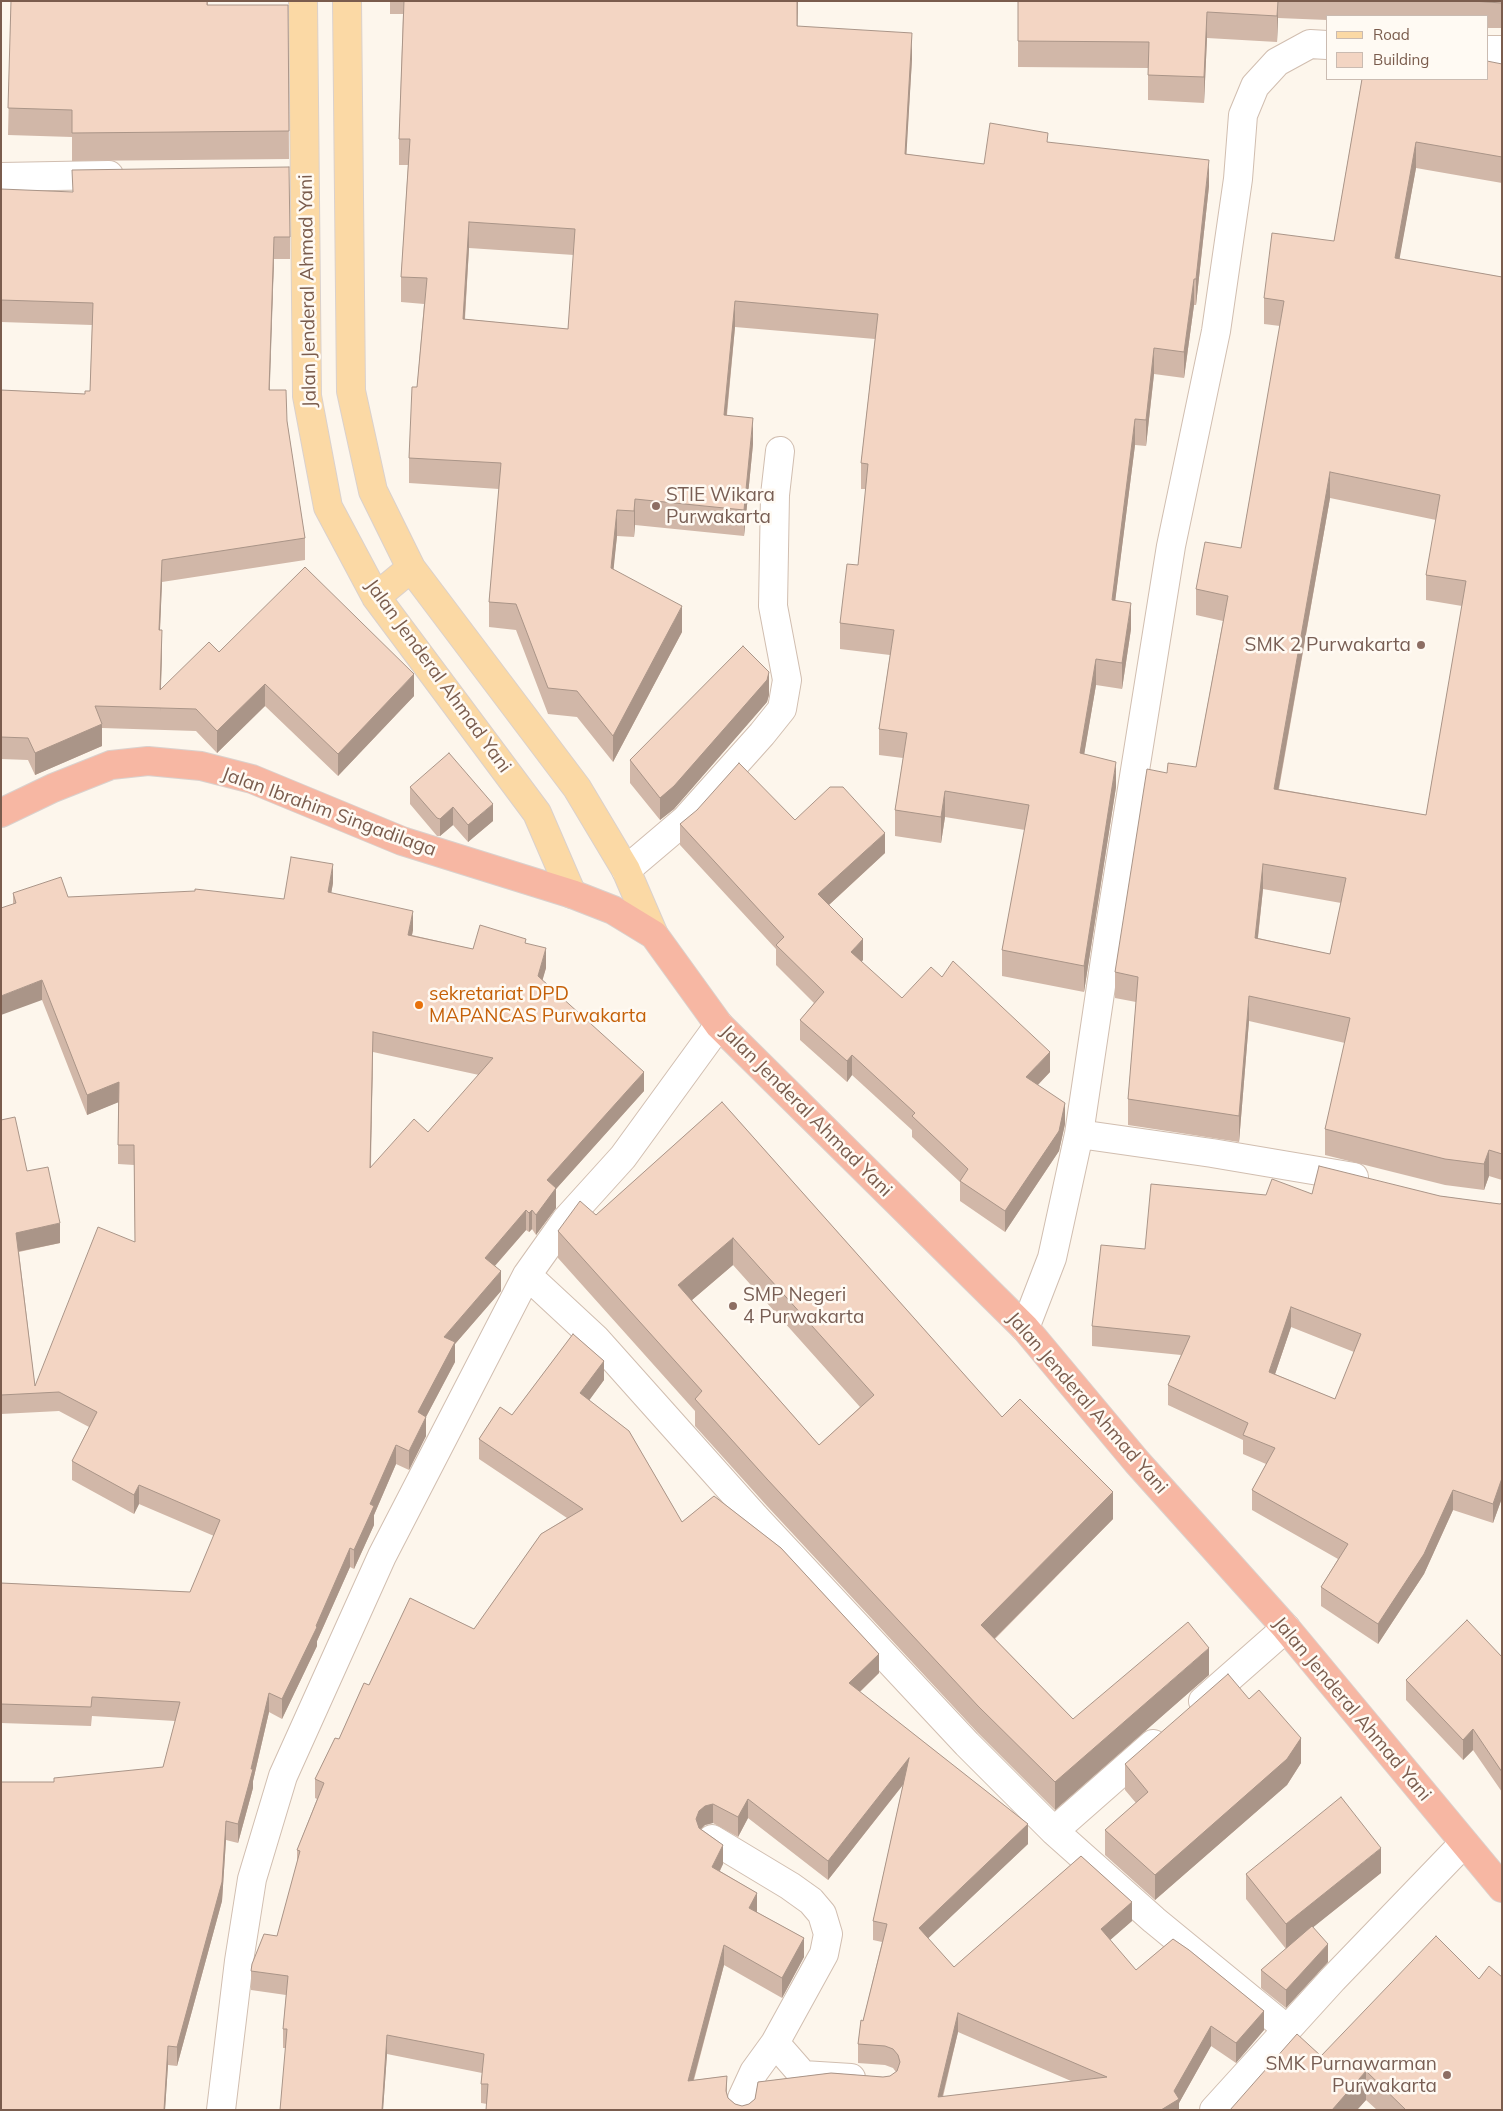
<!DOCTYPE html>
<html>
<head>
<meta charset="utf-8">
<style>
	body { margin:0 }
	#map { position:relative; width:1503px; height:2111px; overflow:hidden; background:#fdf6ec; font-family:Mulish,sans-serif }
	canvas { display:block }
	.frame { position:absolute; inset:0; border:2px solid #7a5c4d; pointer-events:none }
	.legend { position:absolute; left:1326px; top:15px; width:162px; height:65px; box-sizing:border-box; background:#fffaf3; border:1px solid #cabbb1; margin:0; padding:6px 9px; list-style:none; font-size:15px; color:#7a5c4d }
	.legend li { display:flex; align-items:center; gap:10px; height:25px }
	.legend b { width:25px; border:1px solid #cabbb1 }
</style>
</head>
<body>
<div id="map">
<canvas width="1503" height="2111"></canvas>
<div class="frame"></div>
<ul class="legend">
<li><b style="height:6px;background:#fbd9a5"></b>Road</li>
<li><b style="height:14px;background:#f3d5c3"></b>Building</li>
</ul>
</div>
<script>
const g = document.querySelector('canvas').getContext('2d');
g.lineJoin = 'round';
const poly = rows => new Path2D(rows.map(r => 'M' + r).join(''));
function stroke(path, color, width, dash) { g.strokeStyle = color; g.lineWidth = width; g.lineCap = dash ? 'butt' : 'round'; g.setLineDash(dash || []); g.stroke(path); }
function fillPath(path, color) { g.fillStyle = color; g.fill(path, 'evenodd'); }
function drawText(font, color, halo, rows, align = 'center') {
  g.font = font + ' Mulish,sans-serif'; g.lineWidth = 5; g.setLineDash([]); g.textBaseline = 'middle'; g.strokeStyle = halo; g.fillStyle = color; for (const [text, x, y, turn = 0] of rows) {
    g.save(); g.translate(x, y); g.rotate((+turn || 0) * Math.PI / 180); g.textAlign = isNaN(turn) ? turn : align; if (halo) g.strokeText(text, 0, 0); g.fillText(text, 0, 0); g.restore();
  }
}
const minor = poly([
	[1487,50,1502,50],
	[1,177,109,175],
	[626,870,685,820,762,734,782,709,787,680,773,606,775,495,780,451],
	[1079,1134,1212,1153,1354,1177],
	[527,1275,596,1339,755,1517,967,1744,1054,1831,1154,1920,1287,2029],
	[1025,1328,1052,1258,1079,1134,1110,926,1171,546,1216,331,1238,179,1243,115,1255,86,1277,62,1310,44,1327,45],
	[1203,1701,1286,1628],
	[1054,1831,1153,1744],
	[712,1839,790,1886,811,1901,822,1914,828,1934,824,1954,775,2043,754,2072,742,2098,742,2110],
	[775,2043,803,2075,851,2078],
	[221,2110,239,1961,252,1879,283,1776,382,1556,527,1275,566,1220,623,1157,719,1025],
	[1214,2110,1333,1979,1464,1843]
]);
const major = poly([
	[303,1,307,396,328,507,376,597,537,813,572,894],
	[347,1,351,391,373,491,411,568,577,788,626,870,654,935],
	[376,597,411,568]
]);
const highway = poly([
	[1,813,53,788,111,765,148,761,201,766,252,779,402,841,572,894,613,910,654,935,719,1025,1025,1328,1137,1462,1286,1628,1502,1888]
]);
stroke(minor, '#d1beb0', 30);
stroke(major, '#dad1cd', 30);
stroke(highway, '#dad1cd', 30);
stroke(minor, '#fff', 28);
stroke(major, '#fbd9a5', 28);
stroke(highway, '#f7b7a3', 28);
fillPath(poly([
	[11,1,208,1,208,5,288,5,289,159,72,161,72,137,8,135],
	[390,1,798,1,797,26,912,59,906,154,984,164,1048,142,1209,186,1196,305,1194,305,1184,378,1154,374,1146,446,1135,445,1115,601,1131,629,1122,689,1096,685,1084,754,1116,787,1084,992,1002,976,1002,950,1025,830,945,817,941,843,895,836,895,810,903,758,879,755,879,729,890,655,840,649,840,623,858,565,866,489,861,489,861,463,875,339,735,327,727,415,753,444,744,536,635,525,634,537,617,536,613,569,682,632,613,762,577,717,548,714,516,630,489,627,489,602,499,489,409,483,409,458,417,387,424,304,401,302,401,277,408,165,399,165,399,139,403,14,390,14],
	[469,248,574,255,568,329,465,319],
	[1018,1,1502,1,1502,28,1487,28,1487,16,1327,16,1327,20,1278,18,1277,42,1207,38,1204,103,1148,100,1148,68,1018,67],
	[1502,64,1502,183,1416,168,1399,259,1502,277,1502,1180,1489,1176,1484,1190,1445,1185,1325,1155,1325,1129,1345,1043,1249,1021,1239,1142,1128,1125,1128,1099,1136,1002,1115,998,1115,972,1167,773,1196,767,1223,621,1196,615,1196,589,1241,548,1280,326,1264,324,1264,298,1334,241,1362,79],
	[1330,498,1436,520,1426,575,1426,600,1462,606,1426,815,1279,789],
	[1263,889,1341,903,1330,954,1258,938],
	[1,189,290,237,290,259,274,259,269,390,287,421,305,538,305,560,162,582,160,630,162,652,161,689,219,652,414,696,338,776,265,706,217,753,196,731,102,728,102,746,35,775,28,760,1,759,1,390,85,394,90,391,92,325,1,322],
	[769,695,767,702,674,809,660,820,630,783,630,760],
	[410,787,493,821,468,842,453,825,440,836,437,836,410,804],
	[795,820,885,853,829,905,863,960,861,962,902,998,1050,1072,1038,1085,1065,1124,1059,1151,1005,1232,960,1201,960,1182,912,1137,912,1130,852,1075,847,1082,800,1040,800,1020,814,1003,776,965,776,949,680,845,680,824],
	[333,883,331,893,413,930,412,935,473,949,526,943,546,968,542,980,644,1091,556,1189,556,1208,536,1235,532,1229,529,1232,526,1230,495,1266,501,1291,455,1344,455,1362,426,1417,426,1436,409,1470,396,1464,374,1515,374,1525,354,1569,350,1567,317,1641,317,1646,282,1719,269,1712,253,1781,253,1788,238,1843,226,1840,222,1901,177,2066,168,2065,165,2110,1,2110,54,1782,163,1767,175,1721,92,1716,91,1726,1,1723,1,1583,190,1592,214,1536,139,1504,134,1514,72,1480,72,1461,89,1427,59,1411,1,1414,1,1120,27,1171,60,1243,19,1252,35,1386,135,1242,134,1165,118,1164,118,1102,87,1115,42,1000,13,904,13,893,68,897,284,899],
	[373,1052,479,1075,428,1132,371,1167],
	[722,1102,1002,1417,1113,1519,995,1639,1073,1719,1209,1675,1055,1810,978,1733,767,1506,695,1426,695,1411,558,1258,558,1231,596,1215],
	[733,1265,860,1407,819,1445,692,1300],
	[1312,1194,1440,1196,1500,1204,1502,1203,1502,1498,1493,1523,1453,1510,1424,1574,1378,1644,1321,1606,1321,1587,1338,1559,1252,1510,1252,1490,1266,1464,1243,1454,1243,1440,1168,1405,1168,1385,1181,1355,1092,1346,1092,1326,1145,1249,1266,1195],
	[1291,1327,1354,1352,1335,1399,1275,1374],
	[573,1334,604,1361,604,1380,589,1400,629,1431,682,1522,714,1496,781,1548,879,1654,879,1673,860,1692,1028,1824,1028,1844,928,1938,954,1967,1081,1856,1132,1902,1132,1921,1110,1940,1136,1970,1173,1939,1189,1950,1264,2011,1264,2030,1236,2063,1211,2046,1179,2103,1179,2110,486,2110,487,2104,481,2103,481,2084,482,2073,387,2054,383,2110,280,2110,286,2048,283,2048,283,2029,286,1995,251,1990,251,1971,252,1964,264,1934,277,1936,297,1863,297,1850,317,1799,315,1798,315,1779,335,1738,339,1739,364,1683,369,1685,410,1598,474,1629,541,1534,567,1518,479,1459,479,1439,500,1407,512,1415],
	[903,1785,873,1921,873,1940,882,1942,863,2021,861,2020,858,2044,858,2063,885,2065,893,2068,896,2072,890,2076,883,2077,831,2073,758,2082,755,2099,749,2104,742,2106,735,2104,728,2098,727,2093,727,2076,694,2080,724,1965,782,1998,804,1957,804,1938,757,1912,757,1893,720,1871,723,1864,723,1845,701,1829,705,1825,713,1823,738,1837,748,1818,828,1880],
	[958,2032,1071,2081,943,2097],
	[1502,1657,1502,1792,1473,1750,1463,1760,1406,1700,1406,1680],
	[1301,1763,1287,1785,1155,1900,1105,1855,1105,1830,1136,1803,1125,1790,1125,1764],
	[1381,1873,1313,1927,1328,1962,1286,2008,1261,1988,1261,1970,1286,1949,1246,1899,1246,1874],
	[1479,1979,1502,2110,1377,2110,1366,2100,1357,2110,1230,2110,1321,2056]
]), '#d1b7a8');
fillPath(poly([
	[797,1,798,1,797,52],
	[1278,1,1278,18,1277,42,1277,16],
	[1207,12,1207,38,1204,103,1204,77],
	[912,33,912,59,905,179,905,154],
	[1416,142,1416,168,1395,284,1395,258],
	[1209,160,1209,186,1196,305,1196,279],
	[469,222,469,248,463,345,463,319],
	[274,237,274,259,269,413,269,390],
	[1194,279,1194,305,1184,378,1184,352],
	[735,301,735,327,724,441,724,415],
	[1154,348,1154,374,1146,446,1146,420],
	[753,418,753,444,744,536,744,510],
	[1135,419,1135,445,1112,626,1112,600],
	[1330,472,1330,498,1274,814,1274,789],
	[635,499,635,525,634,537,634,511],
	[617,510,617,536,611,594,611,568],
	[162,560,162,582,159,652,159,630],
	[1131,603,1131,629,1122,689,1122,663],
	[682,606,682,632,613,762,613,736],
	[162,630,162,652,160,712,160,690],
	[1096,659,1096,685,1080,779,1080,753],
	[769,672,769,695,767,702,674,809,660,820,660,798],
	[414,674,414,696,338,776,338,754],
	[265,684,265,706,217,753,217,731],
	[102,724,102,746,35,775,35,753],
	[1116,762,1116,787,1084,992,1084,966],
	[945,791,945,817,941,843,941,817],
	[493,804,493,821,468,842,468,825],
	[453,807,453,825,440,836,440,819],
	[885,833,885,853,818,915,818,894],
	[333,864,333,883,328,912,328,892],
	[1263,864,1263,889,1255,963,1255,938],
	[413,911,413,930,408,954,408,935],
	[863,939,863,960,851,973,851,952],
	[546,948,546,968,538,996,538,976],
	[42,980,42,1000,1,1015,1,996],
	[1249,996,1249,1021,1239,1142,1239,1116],
	[373,1032,373,1052,370,1187,370,1168],
	[1050,1052,1050,1072,1026,1097,1026,1077],
	[852,1055,852,1075,847,1082,847,1061],
	[644,1072,644,1091,556,1189,556,1208,536,1235,536,1215,547,1180],
	[119,1082,119,1102,87,1115,87,1095],
	[1065,1103,1065,1124,1059,1151,1005,1232,1005,1211],
	[1489,1150,1489,1176,1484,1190,1484,1164],
	[526,1210,526,1230,485,1277,485,1258],
	[532,1210,532,1229,529,1232,529,1213],
	[60,1223,60,1243,16,1252,16,1233],
	[733,1238,733,1265,678,1312,678,1285],
	[501,1271,501,1291,455,1344,455,1362,418,1432,418,1412,444,1337],
	[1291,1307,1291,1327,1269,1392,1269,1372],
	[604,1361,604,1380,580,1413,580,1393],
	[426,1417,426,1436,409,1470,409,1451],
	[396,1445,396,1464,374,1515,374,1525,354,1569,354,1550,370,1504],
	[1502,1478,1502,1498,1493,1523,1493,1504],
	[139,1485,139,1504,134,1514,134,1495],
	[1453,1490,1453,1510,1424,1574,1378,1644,1378,1624],
	[1113,1492,1113,1519,981,1652,981,1625],
	[350,1548,350,1567,317,1641,317,1646,282,1719,282,1699,316,1626],
	[1209,1648,1209,1675,1055,1810,1055,1782],
	[879,1654,879,1673,849,1702,849,1683],
	[269,1693,269,1712,253,1781,253,1788,238,1843,238,1824],
	[1473,1729,1473,1750,1463,1760,1463,1740],
	[1301,1738,1301,1763,1287,1785,1155,1900,1155,1875],
	[909,1758,909,1777,828,1880,828,1861],
	[748,1799,748,1818,738,1837,738,1817],
	[713,1804,713,1823,705,1825,699,1831,696,1819,699,1811,705,1806],
	[226,1821,226,1840,222,1901,177,2066,177,2047],
	[1028,1824,1028,1844,919,1947,919,1928],
	[723,1845,723,1864,712,1886,712,1867],
	[1381,1848,1381,1873,1286,1949,1286,1924],
	[757,1893,757,1913,749,1908],
	[1132,1902,1132,1921,1101,1948,1101,1929],
	[804,1938,804,1957,782,1998,782,1978],
	[1328,1944,1328,1962,1286,2008,1286,1990],
	[724,1945,724,1965,688,2100,688,2081],
	[1264,2011,1264,2030,1236,2063,1236,2043],
	[958,2013,958,2032,939,2110,938,2097],
	[1211,2026,1211,2046,1179,2103,1179,2110,1161,2110,1174,2091],
	[387,2035,387,2054,383,2110,382,2110],
	[168,2046,168,2065,165,2110,164,2110],
	[1366,2071,1366,2100,1357,2110,1332,2110]
]), '#aa9588');
const building = poly([
	[11,1,207,1,207,5,288,5,289,131,72,133,72,110,8,108,11,1],
	[404,1,797,1,797,26,912,33,905,154,984,164,990,123,1048,133,1047,142,1209,160,1196,279,1194,279,1184,352,1154,348,1146,420,1135,419,1112,600,1131,603,1122,663,1096,659,1080,753,1116,762,1084,966,1002,950,1029,805,945,791,941,817,895,810,907,733,879,729,894,630,840,623,847,564,858,565,868,464,861,463,878,314,735,301,724,415,753,418,744,510,635,499,634,511,617,510,611,568,682,606,613,736,577,691,548,688,516,604,489,602,501,463,409,458,412,387,417,387,427,278,401,277,410,139,399,139,404,1],
	[469,222,575,229,568,329,463,319,469,222],
	[1018,1,1278,1,1277,16,1207,12,1204,77,1148,75,1149,42,1018,41,1018,1],
	[1472,1,1502,1,1502,3,1472,1],
	[1487,61,1502,64,1502,157,1416,142,1395,258,1502,277,1502,1154,1489,1150,1484,1164,1445,1159,1325,1129,1350,1018,1249,996,1239,1116,1128,1099,1138,977,1115,972,1147,769,1167,773,1168,763,1196,767,1228,596,1196,589,1205,542,1241,548,1284,301,1264,298,1272,233,1334,241,1362,79,1487,79,1487,61],
	[1330,472,1440,495,1426,575,1466,581,1426,815,1274,789,1330,472],
	[1263,864,1346,878,1330,954,1255,938,1263,864],
	[289,167,290,237,274,237,269,390,286,390,287,421,305,538,162,560,159,630,162,630,160,690,209,642,219,652,305,567,414,674,338,754,265,684,217,731,196,709,95,706,102,724,35,753,28,738,1,737,1,390,85,394,85,391,90,391,93,303,1,300,1,189,73,192,72,170,289,167],
	[743,646,769,672,767,680,674,786,660,798,630,760,743,646],
	[449,753,493,804,468,825,453,807,440,819,437,818,410,787,449,753],
	[739,763,795,820,830,787,843,787,885,833,818,894,863,939,851,952,902,998,931,967,942,977,953,961,1050,1052,1026,1077,1065,1103,1059,1131,1005,1211,960,1181,968,1169,912,1116,915,1113,852,1055,847,1061,800,1020,824,992,776,945,784,937,680,824,697,810,739,763],
	[291,857,333,864,328,892,413,911,408,935,473,949,480,925,526,939,525,943,546,948,538,976,644,1072,547,1180,556,1188,536,1215,532,1210,529,1213,526,1210,485,1258,501,1271,444,1337,455,1342,418,1412,426,1417,409,1451,396,1445,370,1504,374,1506,354,1550,350,1548,316,1626,317,1627,282,1699,269,1693,251,1769,253,1769,238,1824,226,1821,222,1882,177,2047,168,2046,164,2110,1,2110,1,1782,54,1782,54,1778,163,1767,180,1702,92,1697,91,1707,1,1704,1,1583,190,1592,220,1520,139,1485,134,1495,72,1461,97,1412,59,1392,1,1395,1,1120,15,1117,27,1171,48,1167,60,1223,16,1233,35,1386,98,1227,135,1242,134,1145,118,1145,119,1082,87,1095,42,980,1,996,1,908,16,903,13,893,61,877,68,897,195,891,195,889,284,899,291,857],
	[373,1032,493,1058,428,1132,414,1119,370,1168,373,1032],
	[722,1102,1002,1417,1020,1399,1113,1492,981,1625,1073,1719,1188,1622,1209,1648,1055,1782,978,1706,767,1479,695,1399,702,1391,558,1231,580,1201,596,1215,722,1102],
	[733,1238,874,1395,819,1445,678,1285,733,1238],
	[1319,1166,1440,1196,1500,1204,1502,1203,1502,1478,1493,1504,1453,1490,1424,1554,1378,1624,1321,1587,1348,1544,1252,1490,1275,1448,1243,1435,1248,1423,1168,1385,1190,1336,1092,1326,1101,1245,1145,1249,1151,1184,1266,1195,1272,1179,1312,1194,1319,1166],
	[1291,1307,1361,1334,1335,1399,1269,1372,1291,1307],
	[573,1334,604,1361,580,1393,629,1431,682,1522,714,1496,781,1548,879,1654,849,1683,1028,1824,919,1928,954,1967,1081,1856,1132,1902,1101,1929,1136,1970,1173,1939,1189,1950,1264,2011,1236,2043,1211,2026,1174,2091,1179,2099,1161,2110,486,2110,488,2084,481,2084,484,2054,387,2035,382,2110,280,2110,287,2029,283,2029,288,1976,251,1971,252,1964,264,1934,277,1936,300,1851,297,1850,324,1783,315,1779,335,1738,339,1739,364,1683,369,1685,410,1598,474,1629,541,1534,583,1509,479,1439,500,1407,512,1415,573,1334],
	[909,1758,873,1921,887,1924,863,2021,861,2020,858,2044,885,2046,893,2049,898,2055,900,2062,897,2071,890,2076,883,2077,831,2073,758,2082,755,2099,749,2104,742,2106,735,2104,728,2098,726,2091,727,2076,688,2081,724,1945,782,1978,804,1938,749,1908,757,1893,712,1867,723,1845,699,1828,696,1819,699,1811,705,1806,713,1804,738,1817,748,1799,828,1861,909,1758],
	[958,2013,1107,2077,938,2097,958,2013],
	[1467,1620,1502,1657,1502,1772,1473,1729,1463,1740,1406,1680,1467,1620],
	[1228,1674,1249,1699,1259,1690,1301,1738,1287,1759,1155,1875,1105,1830,1148,1792,1125,1764,1228,1674],
	[1341,1797,1381,1848,1286,1924,1246,1874,1341,1797],
	[1312,1926,1328,1944,1286,1990,1261,1970,1312,1926],
	[1436,1936,1479,1979,1489,1966,1502,1977,1502,2110,1406,2110,1366,2071,1332,2110,1230,2110,1297,2034,1321,2056,1436,1936]
]);
fillPath(building, '#f3d5c3');
stroke(building, '#aa9588', 1);
for (const [x, y, r, color] of [
	[656,506,5,"#8d6e63"],
	[1421,645,5,"#8d6e63"],
	[419,1005,5,"#e8710a"],
	[733,1306,5,"#8d6e63"],
	[1447,2075,5,"#8d6e63"]
]) { const dot = new Path2D(); dot.arc(x, y, r, 0, 2 * Math.PI); g.fillStyle = color; g.fill(dot); stroke(dot, '#fffaf3', 2); }
drawText('19px', '#7a5c4d', '#fffaf3', [
	["Jalan Jenderal Ahmad Yani",308,291,-91],
	["Jalan Jenderal Ahmad Yani",438,676,54],
	["Jalan Ibrahim Singadilaga",329,812,20],
	["Jalan Jenderal Ahmad Yani",806,1111,45],
	["Jalan Jenderal Ahmad Yani",1087,1403,49],
	["Jalan Jenderal Ahmad Yani",1352,1709,50]
]);
drawText('19px', '#785e54', '#fffaf3', [
	["STIE Wikara",666,495],
	["Purwakarta",666,517],
	["SMK 2 Purwakarta",1411,645,"right"],
	["SMP Negeri",743,1295],
	["4 Purwakarta",743,1317],
	["SMK Purnawarman",1437,2064,"right"],
	["Purwakarta",1437,2086,"right"]
], 'left');
drawText('19px', '#c56008', '#fffaf3', [
	["sekretariat DPD",429,994],
	["MAPANCAS Purwakarta",429,1016]
], 'left');
</script>
</body>
</html>
